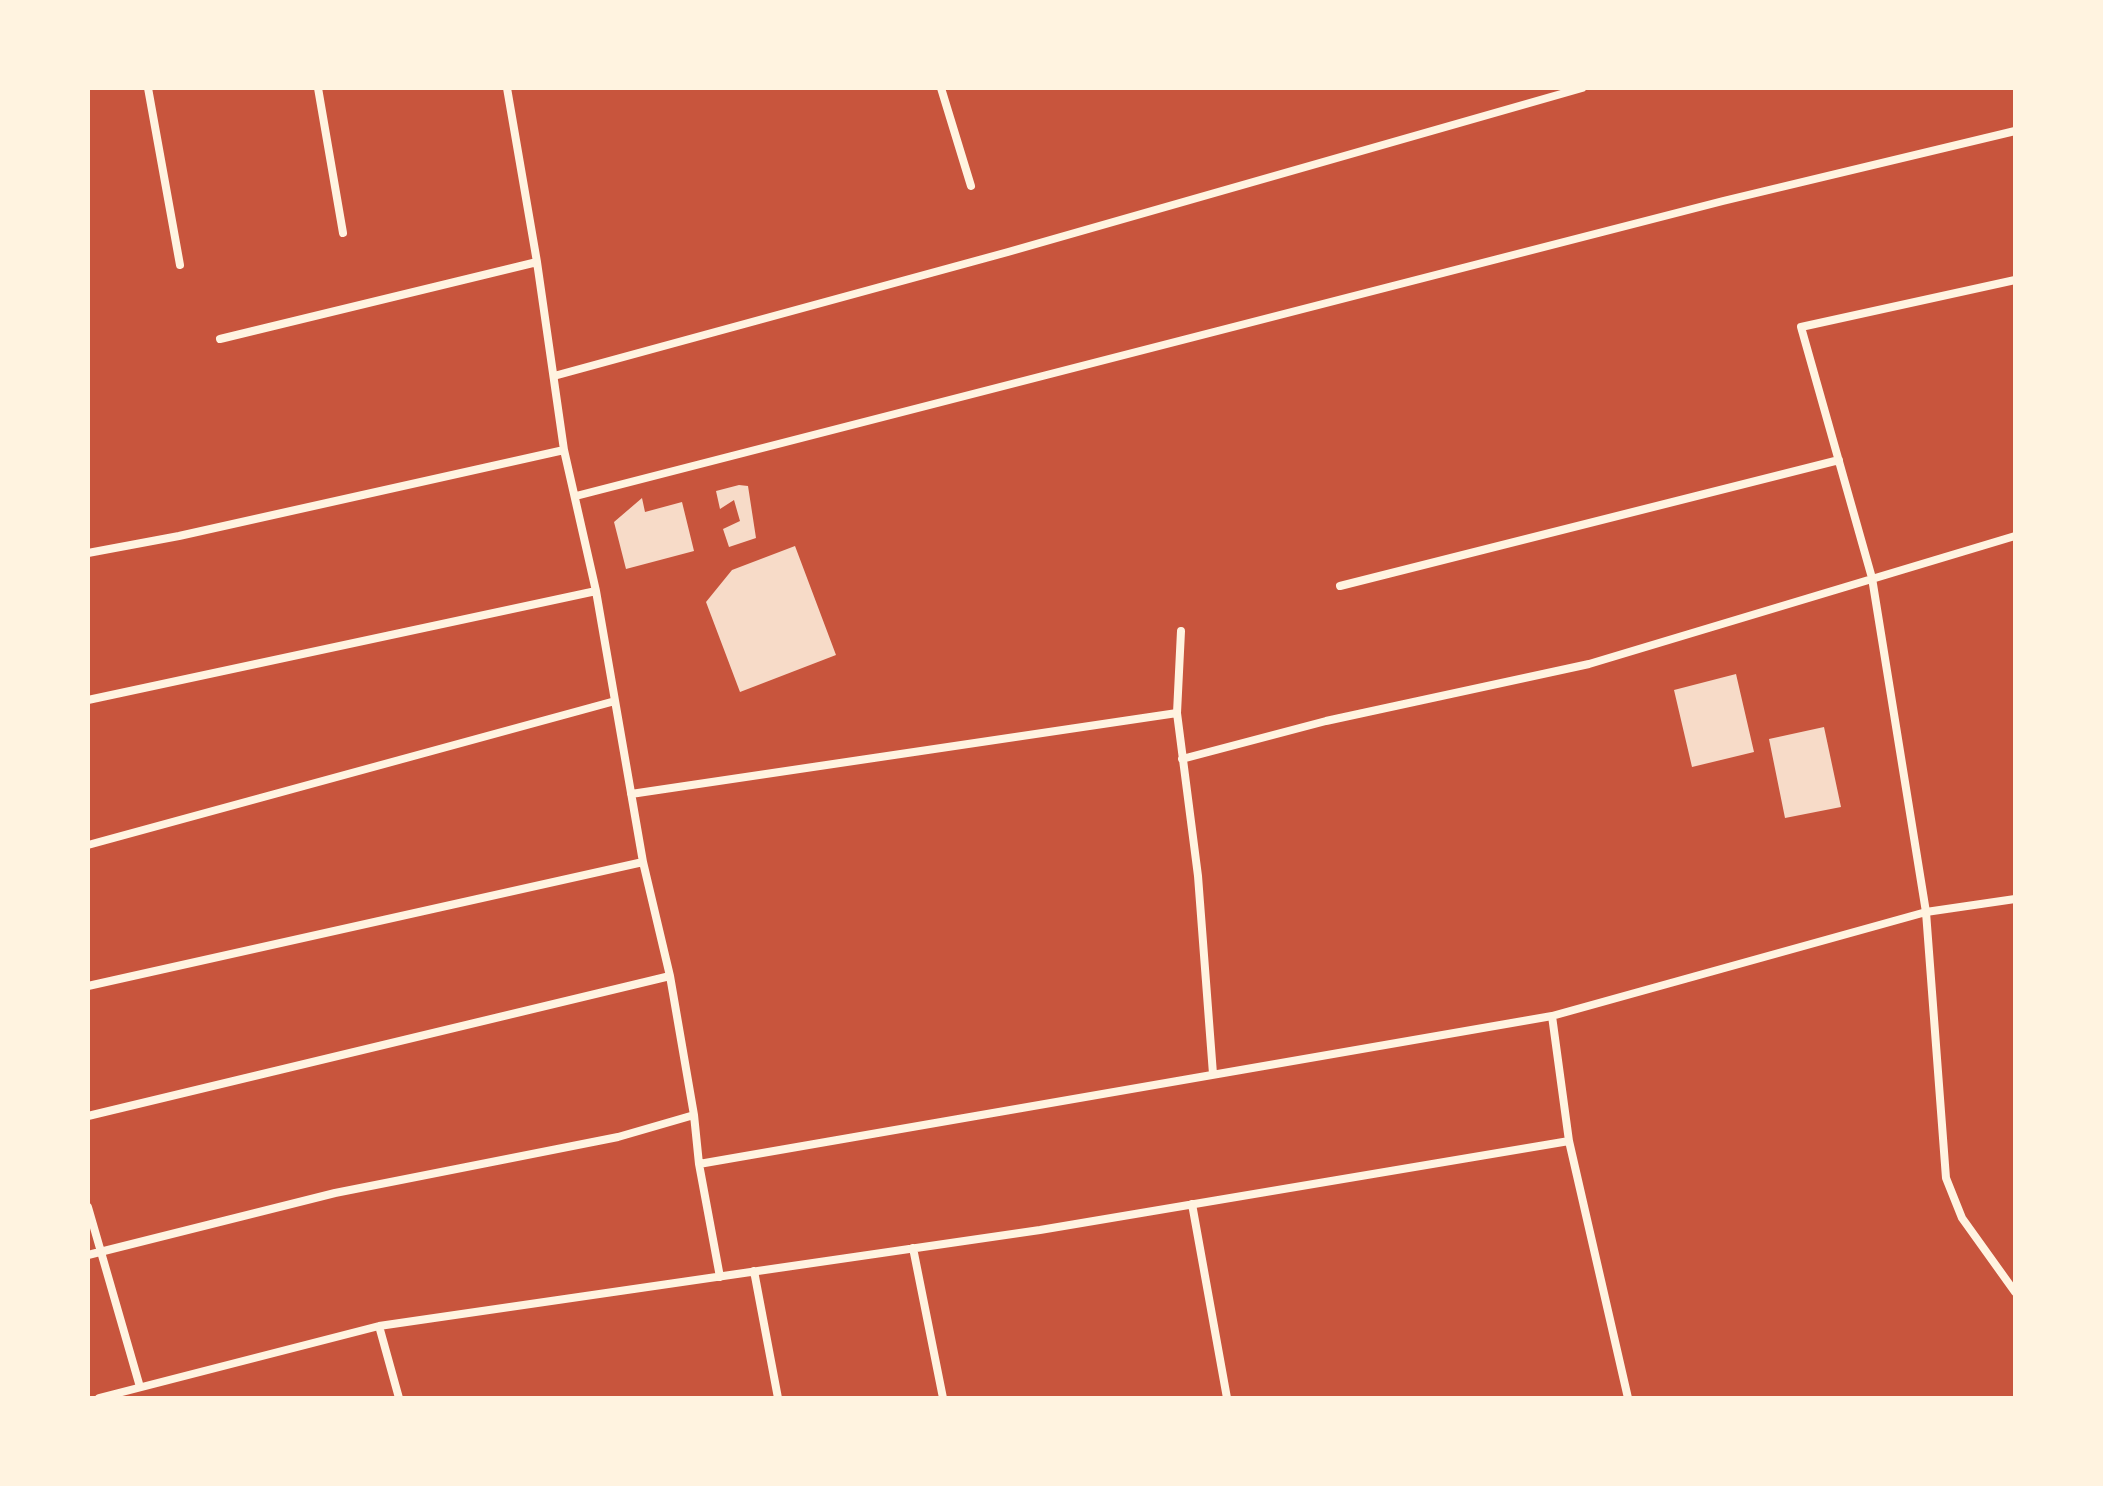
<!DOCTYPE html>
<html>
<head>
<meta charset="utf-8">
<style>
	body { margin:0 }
	#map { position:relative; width:2103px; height:1486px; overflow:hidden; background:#c8553d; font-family:"Open Sans",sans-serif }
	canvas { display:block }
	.frame { position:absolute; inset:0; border:90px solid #fff3e0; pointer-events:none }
</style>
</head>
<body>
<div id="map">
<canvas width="2103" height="1486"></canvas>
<div class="frame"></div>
</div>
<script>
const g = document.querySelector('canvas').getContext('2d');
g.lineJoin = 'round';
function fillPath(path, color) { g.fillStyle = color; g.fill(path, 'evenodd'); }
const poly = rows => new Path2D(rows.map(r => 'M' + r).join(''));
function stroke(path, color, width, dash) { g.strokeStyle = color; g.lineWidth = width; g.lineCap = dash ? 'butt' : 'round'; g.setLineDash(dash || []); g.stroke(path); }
fillPath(poly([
	[739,485,748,486,756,538,729,547,723,529,740,521,734,500,720,509,716,491],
	[642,498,645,512,682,502,694,551,626,569,614,522],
	[795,546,836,655,740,692,706,602,732,570],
	[1736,674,1754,752,1692,767,1674,690],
	[1824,727,1841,807,1785,818,1769,739]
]), '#f7dbc8');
stroke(poly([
	[148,88,180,265],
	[318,88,343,233],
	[507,88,537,262,564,450,596,591,643,862,670,976,694,1115,699,1164,720,1277],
	[941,88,971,186],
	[2015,280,1801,327,1872,578,1926,912,1946,1178,1962,1218,2015,1292],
	[220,339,537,262],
	[554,376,1008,252,1582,88],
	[576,496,1723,201,2015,131],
	[88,553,179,536,564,450],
	[1340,586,1839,460],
	[1181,631,1177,713,1198,876,1213,1074],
	[88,700,596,591],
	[1182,759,1326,721,1589,664,2015,536],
	[631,794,1177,713],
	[88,845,615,701],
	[88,986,643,862],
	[88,1116,670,976],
	[1569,1141,1628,1398],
	[699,1164,1552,1016],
	[1192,1204,1227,1398],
	[88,1207,140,1387],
	[913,1248,943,1398],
	[88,1255,335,1193,618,1137,694,1115],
	[754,1271,778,1398],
	[379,1326,399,1398],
	[99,1398,379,1326,1040,1230,1569,1141,1552,1016,1926,912,2015,899]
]), '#fff3e0', 8);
</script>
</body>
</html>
